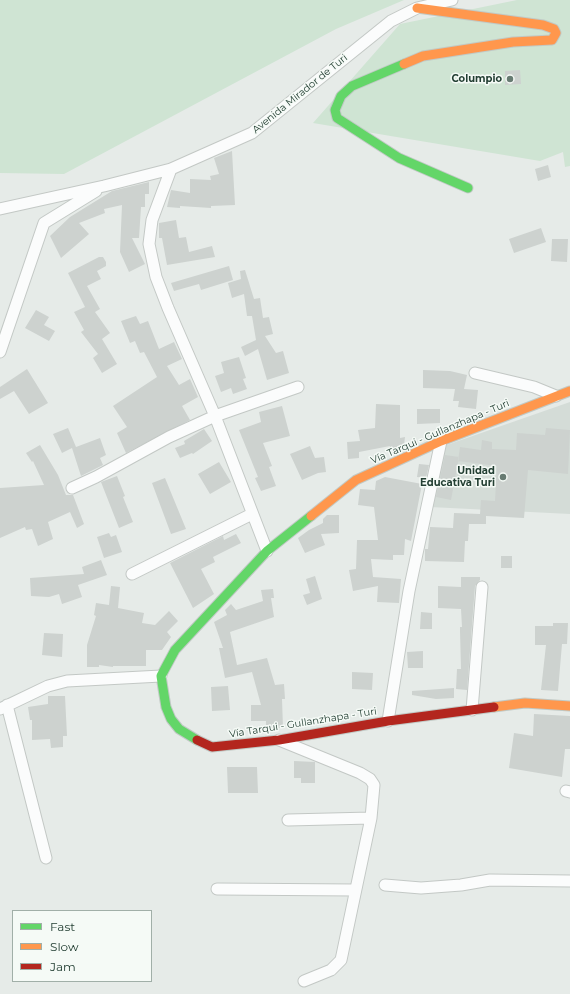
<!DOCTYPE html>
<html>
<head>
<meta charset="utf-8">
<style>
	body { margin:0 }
	#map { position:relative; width:570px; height:994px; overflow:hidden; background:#e6ebe8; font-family:Montserrat,sans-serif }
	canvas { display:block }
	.legend { position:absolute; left:12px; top:910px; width:140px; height:72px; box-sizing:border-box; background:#f5faf6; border:1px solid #a1afa8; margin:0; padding:5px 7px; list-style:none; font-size:12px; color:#233f33 }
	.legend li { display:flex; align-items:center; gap:8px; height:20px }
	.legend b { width:20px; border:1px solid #a1afa8 }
</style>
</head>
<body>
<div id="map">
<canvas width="570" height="994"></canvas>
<ul class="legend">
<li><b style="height:5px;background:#63d668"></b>Fast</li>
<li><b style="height:5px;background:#ff974d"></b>Slow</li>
<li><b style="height:5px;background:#b3261e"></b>Jam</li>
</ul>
</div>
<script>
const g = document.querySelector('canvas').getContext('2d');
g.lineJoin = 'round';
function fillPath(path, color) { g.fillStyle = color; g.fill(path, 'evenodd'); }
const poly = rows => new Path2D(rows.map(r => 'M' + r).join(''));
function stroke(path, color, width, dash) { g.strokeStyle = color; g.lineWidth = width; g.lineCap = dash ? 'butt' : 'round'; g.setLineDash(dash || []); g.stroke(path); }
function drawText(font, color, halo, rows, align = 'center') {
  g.font = font + ' Montserrat,sans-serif'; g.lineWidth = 3; g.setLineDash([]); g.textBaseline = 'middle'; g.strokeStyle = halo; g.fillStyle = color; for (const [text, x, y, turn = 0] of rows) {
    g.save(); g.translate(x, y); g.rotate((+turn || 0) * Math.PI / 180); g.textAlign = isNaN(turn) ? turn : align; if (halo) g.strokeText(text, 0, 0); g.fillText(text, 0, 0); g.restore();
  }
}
fillPath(poly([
	[570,402,570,514,430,507,441,447]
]), '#d4dcd7');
fillPath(poly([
	[0,0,404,0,336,29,64,174,0,173],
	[517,0,570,0,570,166,565,167,563,152,540,161,313,123,400,24]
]), '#cfe4d3');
fillPath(poly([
	[520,70,521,84,505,85,505,71],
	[232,151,235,205,211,206,211,208,180,206,180,208,167,207,171,190,190,193,190,179,211,180,210,176,219,174,214,158],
	[548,165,551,177,538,181,535,169],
	[149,182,149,194,145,194,145,207,141,207,139,238,132,238,145,264,129,272,120,252,122,205,104,209,105,213,79,223,89,234,61,258,50,236,70,217,112,191],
	[176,220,179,238,186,237,189,252,212,246,215,257,167,265,162,238,159,238,159,223],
	[541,228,546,242,514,253,509,239],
	[552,239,568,239,567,262,551,261],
	[99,257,103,257,106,262,106,266,97,271,101,279,87,286,100,309,95,312,110,333,102,339,117,364,102,373,93,358,98,354,81,332,84,330,74,312,85,307,68,273],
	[229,266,233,280,201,290,199,284,174,291,171,283],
	[245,270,254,299,260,298,263,318,269,317,273,334,265,336,276,353,283,351,289,373,267,380,258,349,245,356,241,347,256,340,252,316,247,316,244,294,232,298,228,283,241,279,240,271],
	[36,310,49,317,44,325,55,331,49,341,25,328],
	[136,316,140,324,148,321,159,349,174,342,182,359,167,366,179,385,190,379,198,397,182,406,190,420,126,453,117,433,127,427,113,406,157,377,144,352,140,353,135,341,130,343,121,321],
	[239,357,246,378,243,379,247,389,233,394,231,388,221,392,215,376,224,373,221,362],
	[27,369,48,403,29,414,14,391,0,399,0,387],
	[423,370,450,371,467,375,464,389,478,390,476,409,458,407,459,401,453,401,455,389,423,388],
	[376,404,400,405,400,438,405,437,404,445,389,450,390,446,359,452,359,458,348,459,347,442,360,441,358,430,375,428],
	[282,406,290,436,263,443,272,466,269,467,276,486,261,491,255,478,258,477,239,430,261,422,259,412],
	[417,409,440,409,440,423,417,424],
	[68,428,76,447,100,438,106,455,100,458,103,465,81,476,72,448,62,453,53,434],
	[546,428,570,430,568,474,528,470,524,518,486,516,486,524,469,524,468,541,465,541,464,562,425,561,425,549,428,549,430,527,453,528,454,513,480,514,481,500,495,501,497,466,458,461,460,447,481,450,482,440,492,442,492,449,516,450,517,433,545,435],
	[204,429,212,441,193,454,192,453,180,458,175,448,185,444,184,441],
	[40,445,58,475,66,495,73,495,84,524,77,528,70,512,48,522,53,539,38,546,32,529,26,530,25,527,0,538,0,488,44,485,33,461,32,462,26,453],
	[310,446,315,458,324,457,326,472,318,473,302,480,290,454],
	[445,455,459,457,451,500,436,497],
	[219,462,231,482,210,494,198,474],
	[419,464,429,465,426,478,417,477],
	[117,476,125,496,123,497,133,522,119,528,101,482],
	[385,477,422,484,411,541,405,539,404,555,393,555,393,560,371,559,373,577,401,579,399,603,377,602,378,586,353,591,349,570,356,569,357,540,378,540,374,507,358,505,360,489,375,490,376,481],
	[165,478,186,529,171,534,152,483],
	[327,515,339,515,339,533,321,534,325,545,305,553,298,538,309,530,323,523,323,519],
	[109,533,111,537,116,535,122,552,104,558,97,537],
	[236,534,241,543,213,557,215,562,201,569,214,594,193,608,170,563,223,536,224,540],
	[501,556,512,556,512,568,501,568],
	[101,560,107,575,78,585,82,597,62,604,59,594,49,597,31,596,30,578,84,574,82,567],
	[315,576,322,599,307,605,303,595,310,593,306,579],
	[461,577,480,577,480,580,475,586,467,690,456,689,457,669,461,669,460,631,460,627,462,627,461,609,438,608,438,586,461,587],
	[111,586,120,587,118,608,144,613,142,623,155,625,169,611,178,621,167,632,171,637,162,650,146,650,146,666,113,666,113,667,99,665,99,667,87,667,87,645,96,616,94,615,96,603,109,605],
	[273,589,274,598,271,598,274,617,230,632,237,665,267,658,275,685,284,684,285,699,282,699,283,728,266,728,266,721,251,721,251,705,261,705,252,672,225,678,219,648,223,648,214,622,227,615,225,610,231,604,236,610,263,601,261,590],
	[421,612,432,613,432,629,420,629],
	[553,623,568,623,567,644,562,644,558,691,541,690,546,645,535,645,535,626,553,626],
	[44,633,63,634,62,657,42,655],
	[423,651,423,668,408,668,407,652],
	[352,672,373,673,372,690,352,689],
	[228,686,230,710,212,711,211,687],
	[454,688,454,698,436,699,412,695,412,691],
	[48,696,65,696,67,736,63,736,63,747,51,748,50,739,32,740,32,720,30,720,28,707,48,704],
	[534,714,570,716,570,749,565,749,562,777,509,768,514,733,533,736],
	[294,761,315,762,315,783,301,783,301,778,294,778],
	[227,767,257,767,258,793,228,793]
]), '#cdd2cf');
const street = poly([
	[171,169,152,220,149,244,156,277,168,308,215,416,267,551],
	[0,209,104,186,171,169,252,133,391,21,417,8,452,0],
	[0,352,44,223,96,191],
	[475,373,534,387,556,396],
	[72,488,96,477,169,437,215,416,298,387],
	[132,574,252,514],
	[7,705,46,858],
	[0,709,48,686,67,681,161,676],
	[472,710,482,587],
	[388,721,409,591,441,441],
	[279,740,360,773,370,779,374,785,371,818,341,960,331,970,304,981],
	[566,791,570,792],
	[288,820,371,818],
	[385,885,421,888,461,885,490,880,570,881],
	[217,889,355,890]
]);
const fast = poly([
	[404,64,352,86,341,96,335,110,337,118,399,158,468,188],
	[197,740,179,729,171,719,166,707,161,676,175,650,267,551,311,516]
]);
const slow = poly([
	[404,64,423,56,513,42,552,40,556,33,554,29,543,25,417,8],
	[311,516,356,480,441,441,570,391],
	[494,707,525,703,570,706]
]);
const jam = poly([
	[197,740,212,747,279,740,388,721,494,707]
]);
stroke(street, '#c3c8c5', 13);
stroke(fast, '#c1c9c5', 11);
stroke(slow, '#c1c9c5', 11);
stroke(jam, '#c1c9c5', 11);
stroke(street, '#fbfcfc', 11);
stroke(fast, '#63d668', 9);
stroke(slow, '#ff974d', 9);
stroke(jam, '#b3261e', 9);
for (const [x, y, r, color] of [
	[510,79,4,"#677b72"],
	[503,477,4,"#677b72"]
]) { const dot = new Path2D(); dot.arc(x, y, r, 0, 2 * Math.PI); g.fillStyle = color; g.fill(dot); stroke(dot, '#f5faf6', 1.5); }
drawText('bold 10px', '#233f33', '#f5faf6', [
	["Columpio",502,79],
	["Unidad",495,471],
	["Educativa Turi",495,483]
], 'right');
drawText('10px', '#233f33', '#f5faf6', [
	["Avenida Mirador de Turi",300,94,-39],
	["Vía Tarqui - Gullanzhapa - Turi",440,432,-23],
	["Vía Tarqui - Gullanzhapa - Turi",303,723,-9]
]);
</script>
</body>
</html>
